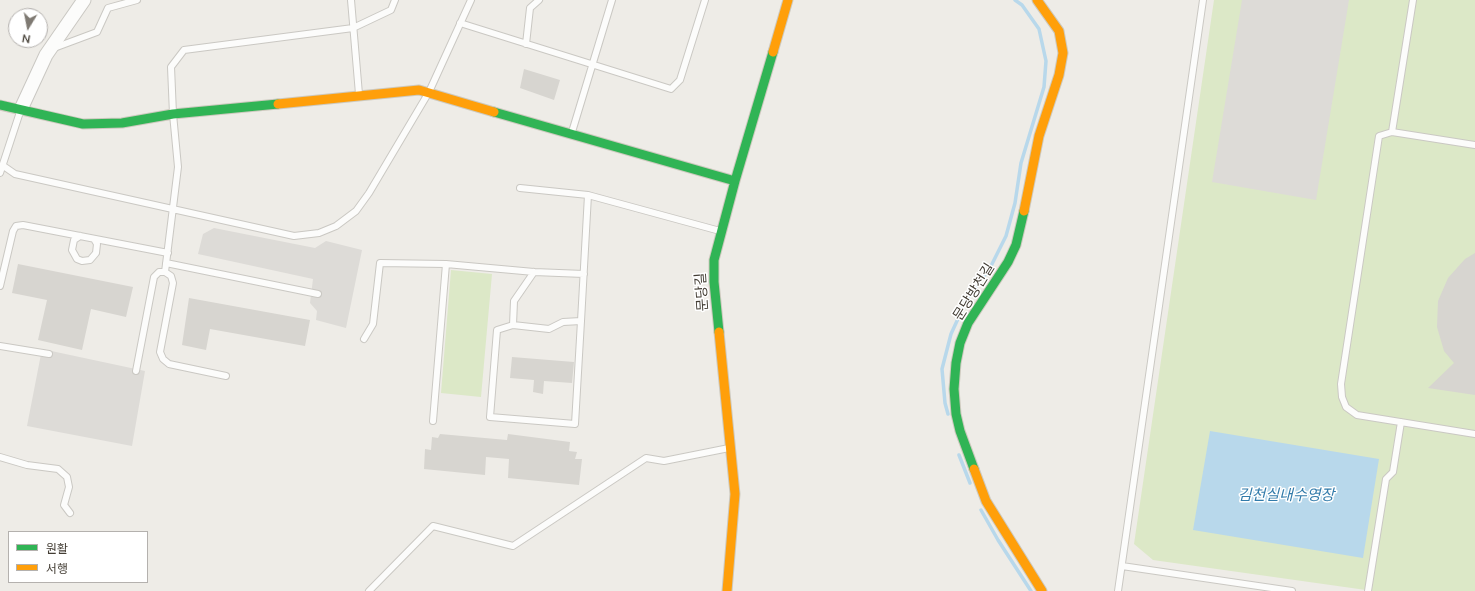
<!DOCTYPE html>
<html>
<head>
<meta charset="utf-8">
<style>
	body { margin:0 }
	#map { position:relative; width:1475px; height:591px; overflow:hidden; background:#eeece7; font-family:Mulish,"Noto Sans KR",sans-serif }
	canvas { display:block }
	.legend { position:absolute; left:8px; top:531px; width:140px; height:52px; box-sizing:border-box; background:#fff; border:1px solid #b4b1ae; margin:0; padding:5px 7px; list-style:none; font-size:12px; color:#433d34 }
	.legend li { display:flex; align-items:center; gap:8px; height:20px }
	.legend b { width:20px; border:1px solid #b4b1ae }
	.north { position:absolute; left:8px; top:8px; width:40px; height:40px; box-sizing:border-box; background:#fff; border:1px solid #b4b1ae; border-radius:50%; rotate:190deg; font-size:11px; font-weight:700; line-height:16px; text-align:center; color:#433d34 }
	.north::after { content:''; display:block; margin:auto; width:14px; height:18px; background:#7f7a73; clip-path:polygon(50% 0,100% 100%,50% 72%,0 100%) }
</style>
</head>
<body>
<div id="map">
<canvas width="1475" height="591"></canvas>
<ul class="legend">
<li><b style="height:5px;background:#30b455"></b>원활</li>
<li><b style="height:5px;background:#ff9f0a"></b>서행</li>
</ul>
<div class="north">N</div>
</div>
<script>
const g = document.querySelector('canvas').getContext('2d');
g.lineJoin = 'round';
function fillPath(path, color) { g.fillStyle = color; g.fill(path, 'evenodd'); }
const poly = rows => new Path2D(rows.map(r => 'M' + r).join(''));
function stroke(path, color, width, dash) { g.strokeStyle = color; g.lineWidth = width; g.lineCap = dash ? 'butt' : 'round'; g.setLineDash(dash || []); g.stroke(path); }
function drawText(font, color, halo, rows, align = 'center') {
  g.font = font + ' Mulish,"Noto Sans KR",sans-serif'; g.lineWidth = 3; g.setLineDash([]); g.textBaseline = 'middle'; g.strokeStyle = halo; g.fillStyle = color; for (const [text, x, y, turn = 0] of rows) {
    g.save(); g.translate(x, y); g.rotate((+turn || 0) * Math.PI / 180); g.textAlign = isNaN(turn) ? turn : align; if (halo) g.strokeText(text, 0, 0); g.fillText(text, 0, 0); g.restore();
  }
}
fillPath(poly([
	[1214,0,1475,0,1475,591,1373,591,1153,560,1134,544],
	[451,270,492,274,481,397,441,393]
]), '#dce8c7');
fillPath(poly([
	[1242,0,1349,0,1316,200,1212,182],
	[214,228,315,248,326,241,362,250,346,328,316,320,317,311,310,303,313,279,198,254,203,234],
	[42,349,145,371,132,446,27,426]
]), '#dddbd7');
fillPath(poly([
	[1210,431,1379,459,1363,558,1193,530]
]), '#b8d8eb');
stroke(poly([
	[948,414,945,403,942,369,951,334,967,299,990,268,1006,236,1015,203,1021,163,1044,87,1046,61,1039,29,1022,5,1015,0],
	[959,455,970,483],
	[981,510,998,540,1031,591]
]), '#b8d8eb', 3.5);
fillPath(poly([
	[524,69,560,80,554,100,520,88],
	[1475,253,1475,395,1428,388,1454,363,1444,351,1437,327,1438,301,1448,278,1465,259],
	[18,264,133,287,126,317,91,309,82,350,38,340,47,300,12,293],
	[189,298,310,320,305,346,210,329,206,350,182,345],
	[512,357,574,362,572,383,544,381,543,394,533,392,534,380,510,378],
	[440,434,507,440,508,434,570,442,569,451,577,452,575,459,582,459,579,485,508,478,509,459,486,457,485,475,424,469,425,449,431,450,432,437,438,438]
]), '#d7d5d0');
const lane = poly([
	[351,0,359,94],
	[460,23,671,89,680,80,705,0],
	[526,44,530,8,539,0],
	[54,48,97,32,108,8,137,0],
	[572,132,612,0],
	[1392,132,1413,0],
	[1475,145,1392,132,1379,136,1341,384,1342,397,1346,407,1357,415,1475,434],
	[0,166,2,165,15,174,294,236,319,233,336,226,356,211,369,193,429,92,471,0],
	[0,173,20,112],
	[520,188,588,195,720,231],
	[80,236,74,240,72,250,77,259,82,261,90,260,96,253,97,244,94,239],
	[166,263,318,294],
	[165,272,178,167,173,114,171,67,184,50,353,28,391,10,395,0],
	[534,272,514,301,513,325,549,329,563,322,581,321,588,195],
	[0,286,13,231,16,226,23,225,168,253],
	[513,325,497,330,490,417,575,424,581,321],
	[364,339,373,324,380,263,446,264,534,272,584,274],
	[0,346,49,354],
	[136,371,154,277,159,272,165,272,171,276,173,283,160,352,163,359,169,364,226,376],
	[433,421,446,264],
	[0,457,27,465,58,469,67,477,69,487,64,505,70,513],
	[1122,566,1292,591],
	[369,591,433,526,513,546,646,458,664,461,729,448],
	[1118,591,1203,0],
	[1368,591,1386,479,1393,472,1401,422]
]);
const street = poly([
	[21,109,46,55,84,0]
]);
const fast = poly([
	[0,105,83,124,122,123,173,114,278,104],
	[494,112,735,181],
	[719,332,714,282,714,260,735,181,773,52],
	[974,469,960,431,956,414,954,389,956,363,960,343,968,323,1008,262,1016,245,1024,211]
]);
const slow = poly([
	[773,52,788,0],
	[278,104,419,90,494,112],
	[1024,211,1039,136,1059,75,1063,53,1059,31,1037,0],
	[719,332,735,494,727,591],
	[974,469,986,501,1042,591]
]);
stroke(lane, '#cac8c3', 8);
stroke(street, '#cac8c3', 15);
stroke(fast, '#cdc9be', 11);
stroke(slow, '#cdc9be', 11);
stroke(lane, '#fcfcfb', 6);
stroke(street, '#fcfcfb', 13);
stroke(fast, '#30b455', 9);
stroke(slow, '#ff9f0a', 9);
drawText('14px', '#433d34', '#fff', [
	["문당길",702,292,-94],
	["문당방천길",974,292,-58]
]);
drawText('italic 15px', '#327baa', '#fff', [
	["김천실내수영장",1286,495]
]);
</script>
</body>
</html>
